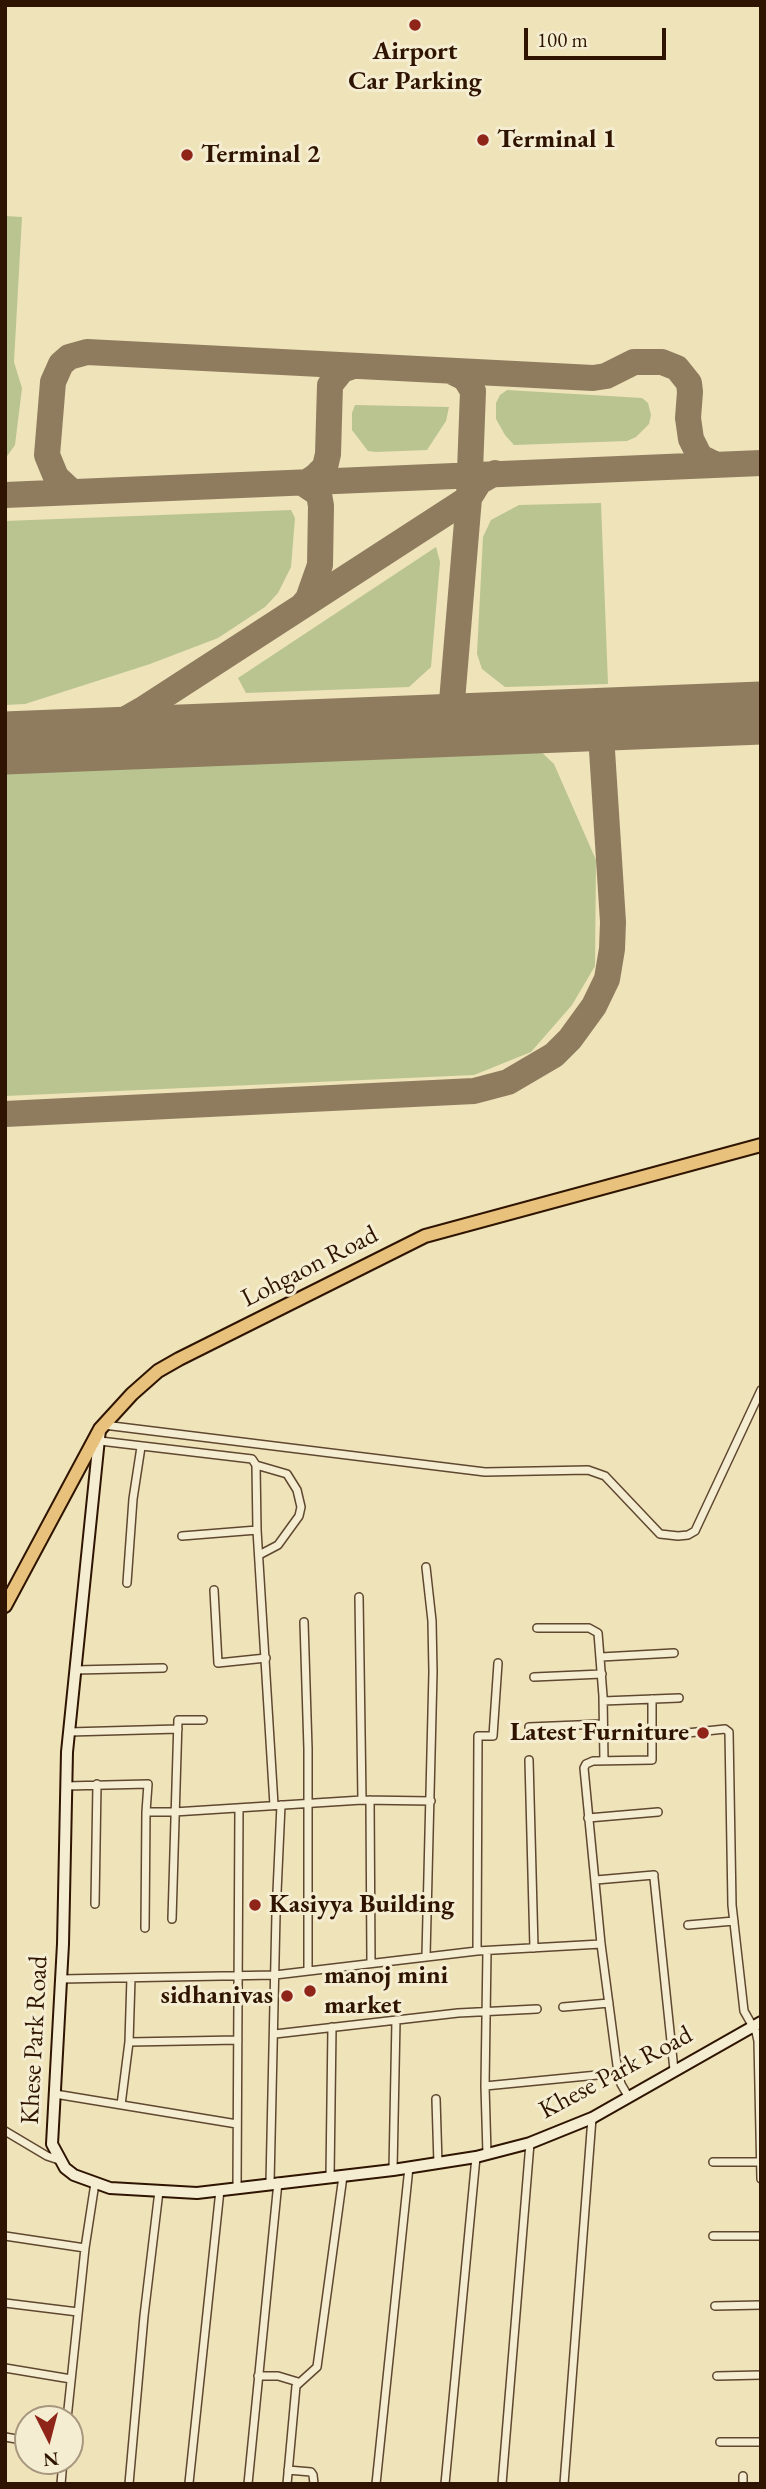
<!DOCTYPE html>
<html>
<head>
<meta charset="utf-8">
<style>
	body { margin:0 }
	#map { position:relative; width:766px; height:2489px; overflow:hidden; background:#efe3ba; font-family:"EB Garamond",serif }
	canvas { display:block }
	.frame { position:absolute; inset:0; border:7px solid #2f1501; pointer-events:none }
	.north { position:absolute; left:14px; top:2405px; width:70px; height:70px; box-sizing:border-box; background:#f5edd2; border:2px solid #a6977e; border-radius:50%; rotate:174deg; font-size:19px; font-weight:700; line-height:28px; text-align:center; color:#2f1501 }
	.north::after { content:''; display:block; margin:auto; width:24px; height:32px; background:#8f2418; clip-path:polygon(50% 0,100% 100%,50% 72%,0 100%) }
	.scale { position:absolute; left:524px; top:28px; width:142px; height:32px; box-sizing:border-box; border:4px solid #2f1501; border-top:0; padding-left:9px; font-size:21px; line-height:24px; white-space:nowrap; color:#2f1501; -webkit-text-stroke:5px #f5edd2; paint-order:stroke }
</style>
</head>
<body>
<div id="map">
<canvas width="766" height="2489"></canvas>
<div class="frame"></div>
<div class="north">N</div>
<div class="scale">100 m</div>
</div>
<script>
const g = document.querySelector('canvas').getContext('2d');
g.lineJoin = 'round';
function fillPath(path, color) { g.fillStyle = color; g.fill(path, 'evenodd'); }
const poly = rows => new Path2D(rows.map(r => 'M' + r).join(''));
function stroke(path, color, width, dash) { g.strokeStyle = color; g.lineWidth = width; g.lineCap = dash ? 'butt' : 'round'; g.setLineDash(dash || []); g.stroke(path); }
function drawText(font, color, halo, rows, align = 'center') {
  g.font = font + ' "EB Garamond",serif'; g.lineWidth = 6; g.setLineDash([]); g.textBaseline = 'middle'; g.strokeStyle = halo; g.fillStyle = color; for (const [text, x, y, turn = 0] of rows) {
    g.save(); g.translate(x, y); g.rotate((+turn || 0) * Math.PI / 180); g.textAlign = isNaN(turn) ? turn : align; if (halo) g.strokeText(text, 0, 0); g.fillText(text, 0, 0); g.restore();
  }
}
fillPath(poly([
	[5,216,22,217,14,362,22,388,15,445,5,459],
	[507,390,642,398,648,403,651,415,649,424,636,437,627,441,514,445,505,435,496,419,496,403,500,395],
	[355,405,449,407,446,421,427,450,376,452,368,451,352,430,352,413],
	[601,503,608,684,505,687,482,669,477,654,483,537,491,520,519,505],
	[291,510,295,518,291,567,278,593,265,607,218,638,150,664,25,704,5,705,5,521],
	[436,547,440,562,431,667,409,687,246,693,238,678],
	[536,747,554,764,596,860,595,966,572,1005,531,1052,474,1075,5,1096,5,769]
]), '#b9c490');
stroke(poly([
	[72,492,56,477,47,455,53,382,61,364,69,357,87,352,593,378,606,376,634,362,662,362,677,368,689,383,690,392,688,418,691,439,700,457,716,465],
	[5,495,761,463],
	[302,606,308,599,320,565,321,506,319,494,304,484,316,476,325,467,328,454,330,385,342,370,353,366],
	[145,708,148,717,156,728,171,736],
	[450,725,469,498,473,391,465,378,451,371],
	[89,740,145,708,469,498,479,482,495,473],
	[5,1114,474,1091,508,1082,554,1055,570,1039,594,1006,607,979,612,949,613,922,600,719]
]), '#8f7c5e', 26);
stroke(poly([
	[5,743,761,713]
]), '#8f7c5e', 63);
const street = poly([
	[104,1425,485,1472,588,1470,605,1476,660,1534,678,1536,688,1535,695,1531,761,1390],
	[100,1441,252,1459,256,1465,287,1474,297,1490,301,1507,299,1516,278,1545,259,1555],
	[256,1465,257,1530,274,1805],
	[182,1536,257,1530],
	[426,1567,432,1621,433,1672,426,1956],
	[127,1583,133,1499,141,1447],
	[214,1590,218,1663,266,1658],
	[359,1597,362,1800],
	[304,1622,308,1749,308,1971],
	[537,1628,589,1628,598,1633,603,1696,604,1761],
	[601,1657,674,1653],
	[75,1670,163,1668],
	[534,1677,602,1674],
	[603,1701,679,1698],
	[529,1727,602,1724],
	[69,1732,178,1729],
	[687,1733,725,1729,729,1732,732,1905,744,2011,756,2032,758,2041,761,2179],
	[529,1760,534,1948],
	[66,1786,148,1784,146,1812,145,1928],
	[370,1800,371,1963],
	[146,1812,174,1812,362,1800,431,1801],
	[588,1818,658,1812],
	[654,1878,674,2070],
	[596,1880,654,1875],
	[95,1904,97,1784],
	[172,1919,178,1720,203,1720],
	[688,1925,734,1921],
	[477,1951,478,1736,493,1736,498,1663],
	[487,1951,485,2086,487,2154],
	[61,1979,275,1975,477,1951,601,1944],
	[563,2007,609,2003],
	[275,2034,458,2013,537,2009],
	[129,2042,238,2040],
	[485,2086,618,2073],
	[55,2094,237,2124],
	[628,2096,621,2084,618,2073,601,1944,584,1768,586,1764,593,1761,652,1760,652,1699],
	[436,2099,438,2164],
	[121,2105,129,2042,131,1978],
	[5,2131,47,2156,59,2160],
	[713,2162,761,2162],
	[393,2170,396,2020],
	[330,2177,332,2027],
	[270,2183,276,1914,281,1805],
	[237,2187,239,1808],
	[5,2236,85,2248],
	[713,2236,761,2236],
	[5,2303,78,2312],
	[715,2306,761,2305],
	[5,2368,71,2379],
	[258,2376,278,2376,298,2382],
	[717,2376,761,2375],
	[67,2419,85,2248,95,2183],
	[5,2437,28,2441],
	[720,2442,761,2442],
	[288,2470,311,2472,313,2475,314,2484],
	[189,2483,220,2190],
	[61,2484,63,2461],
	[129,2484,144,2316,159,2191],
	[248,2484,278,2182],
	[287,2484,296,2386,317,2367,343,2176],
	[376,2484,409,2167],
	[445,2484,476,2157],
	[502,2484,530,2143],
	[564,2484,592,2118],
	[743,2484,743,2476]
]);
const secondary = poly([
	[100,1429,67,1752,63,1944,52,2144,65,2168,74,2175,110,2188,197,2193,393,2170,476,2157,530,2143,592,2118,761,2022]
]);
const primary = poly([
	[5,1606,100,1429,132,1394,158,1371,179,1359,425,1236,761,1145]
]);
stroke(street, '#5f482f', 10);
stroke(secondary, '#2f1501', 14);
stroke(primary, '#2f1501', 16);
stroke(street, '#f5edd2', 7);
stroke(secondary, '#f5edd2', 10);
stroke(primary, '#e8c27d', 12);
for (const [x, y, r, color] of [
	[415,25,7,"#8f2418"],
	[483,140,7,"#8f2418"],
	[187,155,7,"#8f2418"],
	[703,1733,7,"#8f2418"],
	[255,1905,7,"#8f2418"],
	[310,1991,7,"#8f2418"],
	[287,1996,7,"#8f2418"]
]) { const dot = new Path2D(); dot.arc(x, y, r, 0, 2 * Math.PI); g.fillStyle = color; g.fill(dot); stroke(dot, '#f5edd2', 2.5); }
drawText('bold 26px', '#2f1501', '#f5edd2', [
	["Airport",415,52,"center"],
	["Car Parking",415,82,"center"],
	["Terminal 1",497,140],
	["Terminal 2",201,155],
	["Latest Furniture",689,1733,"right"],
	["Kasiyya Building",269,1905],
	["manoj mini",324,1976],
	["market",324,2006],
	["sidhanivas",273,1996,"right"]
], 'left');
drawText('26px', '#2f1501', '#f5edd2', [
	["Lohgaon Road",310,1267,-27],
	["Khese Park Road",35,2040,-87],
	["Khese Park Road",616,2073,-28]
]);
</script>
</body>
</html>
